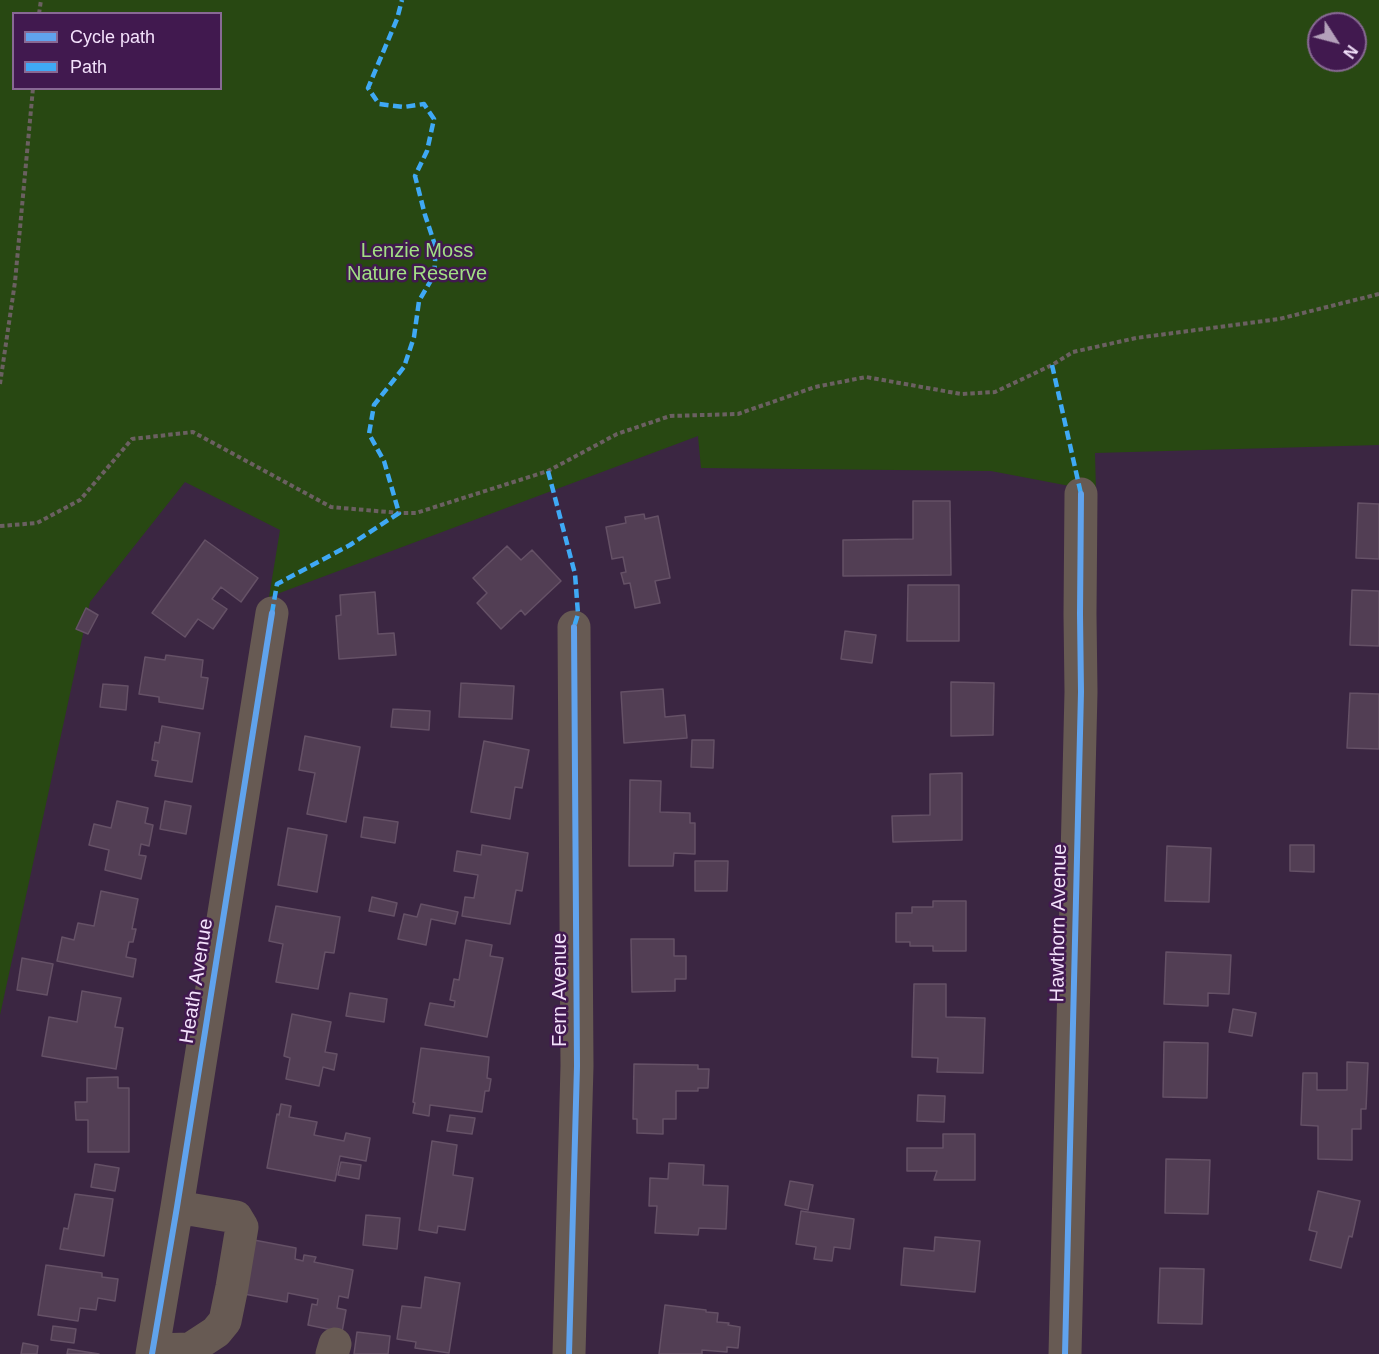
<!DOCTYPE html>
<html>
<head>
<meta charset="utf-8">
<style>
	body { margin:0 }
	#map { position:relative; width:1379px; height:1354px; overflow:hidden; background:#3b2642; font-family:Arial,sans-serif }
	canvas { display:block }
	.legend { position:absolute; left:12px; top:12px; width:210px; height:78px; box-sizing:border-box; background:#41194f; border:2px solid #886994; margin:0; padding:8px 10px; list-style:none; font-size:18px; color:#f3e1fb }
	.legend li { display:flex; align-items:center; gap:12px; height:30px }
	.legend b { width:30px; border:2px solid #886994 }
	.north { position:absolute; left:1307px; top:12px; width:60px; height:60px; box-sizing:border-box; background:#41194f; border:2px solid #886994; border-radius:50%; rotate:126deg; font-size:16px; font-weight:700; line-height:24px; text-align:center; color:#f3e1fb }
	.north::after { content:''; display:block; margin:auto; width:21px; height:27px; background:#b3a0ba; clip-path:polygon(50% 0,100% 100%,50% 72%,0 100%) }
</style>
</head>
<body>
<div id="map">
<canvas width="1379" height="1354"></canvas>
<ul class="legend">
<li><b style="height:8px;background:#60a3ed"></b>Cycle path</li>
<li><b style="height:8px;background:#3fa9f5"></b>Path</li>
</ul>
<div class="north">N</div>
</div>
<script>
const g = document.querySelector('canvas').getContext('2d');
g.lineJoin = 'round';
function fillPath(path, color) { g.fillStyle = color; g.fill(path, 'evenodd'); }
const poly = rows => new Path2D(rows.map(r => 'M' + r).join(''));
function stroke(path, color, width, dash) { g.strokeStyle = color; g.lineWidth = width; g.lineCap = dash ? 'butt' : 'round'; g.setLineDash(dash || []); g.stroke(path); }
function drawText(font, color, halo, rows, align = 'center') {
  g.font = font + ' Arial,sans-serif'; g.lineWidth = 5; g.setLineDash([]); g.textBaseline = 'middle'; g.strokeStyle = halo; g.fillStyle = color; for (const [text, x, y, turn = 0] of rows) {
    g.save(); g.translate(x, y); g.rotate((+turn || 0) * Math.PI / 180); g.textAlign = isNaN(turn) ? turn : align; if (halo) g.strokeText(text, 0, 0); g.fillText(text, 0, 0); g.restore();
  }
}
fillPath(poly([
	[0,0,1379,0,1379,445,1095,453,1096,491,991,471,701,468,698,436,269,597,280,530,185,482,90,602,0,1015],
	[14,14,220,14,220,88,14,88],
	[1319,24,1355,24,1355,60,1319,60]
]), '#284812');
const building = poly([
	[913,501,950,501,951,575,843,576,843,540,913,539,913,501],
	[1358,503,1379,504,1379,559,1356,558,1358,503],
	[644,514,645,519,658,516,670,578,655,581,660,603,635,608,630,583,624,584,621,573,626,572,623,557,612,559,606,527,626,523,625,517,644,514],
	[205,540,258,578,241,602,221,587,212,599,227,609,213,629,198,619,185,637,152,613,205,540],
	[507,546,521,560,532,550,561,581,525,615,521,610,501,629,477,603,487,593,473,578,507,546],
	[908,585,959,585,959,641,907,641,908,585],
	[1352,590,1379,591,1379,646,1350,645,1352,590],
	[375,592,378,634,394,633,396,655,339,659,336,616,341,615,340,595,375,592],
	[86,608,98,615,88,634,76,629,86,608],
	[845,631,876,635,872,663,841,659,845,631],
	[166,655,203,660,201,677,208,678,203,709,159,702,159,697,139,694,145,657,165,660,166,655],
	[951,682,994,683,993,735,951,736,951,682],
	[461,683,514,686,512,719,459,717,461,683],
	[103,684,128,686,126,710,100,707,103,684],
	[663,689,665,717,685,715,687,738,624,743,621,692,663,689],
	[1350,693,1379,694,1379,749,1347,748,1350,693],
	[393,709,430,711,429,730,391,727,393,709],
	[162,726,200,733,192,782,155,776,158,761,152,760,155,742,159,743,162,726],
	[305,736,360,747,346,822,307,814,315,773,299,770,305,736],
	[692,740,714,740,713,768,691,767,692,740],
	[484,741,529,750,522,788,515,787,510,819,471,812,484,741],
	[962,773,962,840,893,842,892,816,930,815,930,774,962,773],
	[630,780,661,781,660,812,690,813,690,823,695,823,695,854,674,853,673,866,629,866,630,780],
	[117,801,148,808,145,823,153,825,149,846,141,844,139,855,146,856,141,879,105,870,109,850,89,845,94,824,111,828,117,801],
	[165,801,191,806,186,834,160,829,165,801],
	[364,817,398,822,395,843,361,837,364,817],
	[288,828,327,835,317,892,278,885,288,828],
	[482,845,528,853,522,891,516,890,510,924,462,916,465,897,474,898,478,875,454,871,457,851,481,855,482,845],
	[1290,845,1314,845,1314,872,1290,871,1290,845],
	[1167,846,1211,848,1209,902,1165,901,1167,846],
	[695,861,728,861,727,891,695,891,695,861],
	[101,891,138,899,132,929,136,929,133,942,129,942,126,957,136,959,133,977,57,961,62,937,74,940,78,923,94,926,101,891],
	[372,897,397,903,394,916,369,911,372,897],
	[933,901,966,901,966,951,933,951,933,946,910,946,910,942,896,942,896,913,912,913,912,907,933,907,933,901],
	[421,904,458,912,455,924,431,919,426,945,398,939,404,914,417,917,421,904],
	[276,906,340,917,334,953,325,952,318,989,276,982,283,944,269,941,276,906],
	[631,939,674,939,674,956,686,956,686,979,675,979,675,991,632,992,631,939],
	[466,940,492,945,490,956,503,958,487,1037,425,1025,430,1003,454,1007,455,1001,450,1000,454,979,459,980,466,940],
	[1166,952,1231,955,1229,994,1208,993,1208,1006,1164,1004,1166,952],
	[22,958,53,964,47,995,17,990,22,958],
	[914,984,946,984,946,1017,985,1018,983,1073,937,1072,938,1058,912,1057,914,984],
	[82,991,121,998,115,1027,123,1028,116,1069,42,1056,49,1017,77,1022,82,991],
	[350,993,387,999,384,1022,346,1016,350,993],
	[1233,1009,1256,1013,1252,1036,1229,1032,1233,1009],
	[292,1014,331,1022,325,1052,337,1054,334,1070,323,1067,319,1086,286,1079,290,1058,284,1056,292,1014],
	[1164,1042,1208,1043,1207,1098,1163,1097,1164,1042],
	[421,1048,489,1057,487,1078,491,1079,489,1091,485,1091,482,1112,430,1105,429,1116,413,1113,415,1103,413,1102,421,1048],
	[1347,1062,1368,1063,1366,1109,1361,1109,1361,1129,1352,1129,1352,1160,1318,1159,1318,1126,1301,1125,1303,1073,1317,1073,1317,1090,1347,1090,1347,1062],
	[634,1064,698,1065,698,1069,709,1069,708,1088,698,1088,698,1091,676,1091,676,1119,663,1119,663,1134,637,1133,637,1119,633,1119,634,1064],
	[118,1077,118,1088,129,1088,129,1152,88,1152,88,1120,76,1120,75,1102,87,1102,87,1078,118,1077],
	[918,1095,945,1096,944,1122,917,1121,918,1095],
	[281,1104,291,1106,289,1117,317,1122,314,1135,344,1141,346,1133,370,1138,366,1161,340,1156,335,1181,267,1168,277,1114,279,1115,281,1104],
	[450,1115,475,1118,472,1134,447,1131,450,1115],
	[943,1134,975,1134,975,1180,934,1180,937,1171,907,1171,907,1148,943,1148,943,1134],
	[432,1141,457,1145,453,1175,473,1178,465,1230,438,1226,437,1233,419,1230,432,1141],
	[1166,1159,1210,1160,1208,1214,1165,1213,1166,1159],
	[341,1162,361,1165,359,1179,338,1175,341,1162],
	[669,1163,704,1165,703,1185,728,1186,726,1229,699,1228,698,1235,655,1233,657,1206,649,1206,650,1178,668,1179,669,1163],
	[95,1164,119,1168,115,1191,91,1187,95,1164],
	[790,1181,813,1185,808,1210,785,1205,790,1181],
	[1318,1191,1360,1201,1352,1237,1349,1236,1341,1268,1310,1260,1317,1232,1309,1230,1318,1191],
	[75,1194,113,1199,104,1256,60,1249,64,1228,68,1229,75,1194],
	[801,1211,854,1219,850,1249,834,1247,832,1261,814,1259,816,1247,796,1244,801,1211],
	[366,1215,400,1218,397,1249,363,1245,366,1215],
	[935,1237,980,1241,975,1292,901,1285,904,1248,934,1251,935,1237],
	[254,1240,296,1248,295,1259,303,1261,304,1255,316,1257,314,1262,353,1270,348,1298,339,1296,337,1308,346,1310,342,1332,308,1325,312,1304,317,1305,318,1299,288,1293,287,1302,244,1294,254,1240],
	[46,1265,102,1273,102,1277,118,1279,115,1301,98,1298,96,1310,80,1308,78,1321,38,1315,46,1265],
	[1160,1268,1204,1269,1202,1324,1158,1323,1160,1268],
	[425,1277,460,1283,449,1353,415,1348,416,1342,397,1339,402,1306,421,1308,425,1277],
	[665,1305,706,1310,706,1312,718,1313,717,1322,729,1323,728,1325,740,1327,738,1348,727,1347,727,1352,702,1350,702,1354,659,1354,665,1305],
	[53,1326,76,1329,74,1343,51,1340,53,1326],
	[357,1332,390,1336,388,1354,354,1354,357,1332],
	[23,1343,38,1346,37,1354,21,1354,23,1343],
	[68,1349,99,1354,67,1354,68,1349]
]);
fillPath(building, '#523e54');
stroke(building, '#655166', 1.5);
stroke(poly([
	[39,14,41,0],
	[0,384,15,282,33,88],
	[0,526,37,523,80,500,132,439,193,432,331,507,399,513,416,513,548,471,617,434,670,416,738,414,815,387,866,377,961,394,995,392,1052,365,1073,352,1136,338,1279,319,1379,294]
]), '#6b6061', 4, [4.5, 3]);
stroke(poly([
	[153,1350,190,1349,216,1332,225,1321,232,1287,242,1227,236,1217,177,1207],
	[152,1354,177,1207,272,613],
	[332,1354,335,1344],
	[569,1354,577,1066,574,627],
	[1065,1354,1081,692,1080,614,1081,494]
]), '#675a53', 33);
stroke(poly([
	[1052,365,1081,494],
	[548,471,575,574,578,614,574,627],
	[272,613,277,584,350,545,399,513,384,461,369,434,374,405,404,367,414,337,419,301,434,275,436,248,425,215,415,176,427,151,434,119,424,104,404,107,379,104,368,88,397,19,402,0]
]), '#3fa9f5', 4.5, [9, 4.5]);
stroke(poly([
	[152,1354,177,1207,272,613],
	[569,1354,577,1066,574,627],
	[1065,1354,1081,692,1080,614,1081,494]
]), '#60a3ed', 6);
drawText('20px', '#a2df85', '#41194f', [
	["Lenzie Moss",417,251],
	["Nature Reserve",417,274]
]);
drawText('20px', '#f3e1fb', '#41194f', [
	["Hawthorn Avenue",1059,923,-89],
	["Heath Avenue",197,981,-81],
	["Fern Avenue",560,990,-90]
]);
</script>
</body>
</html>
